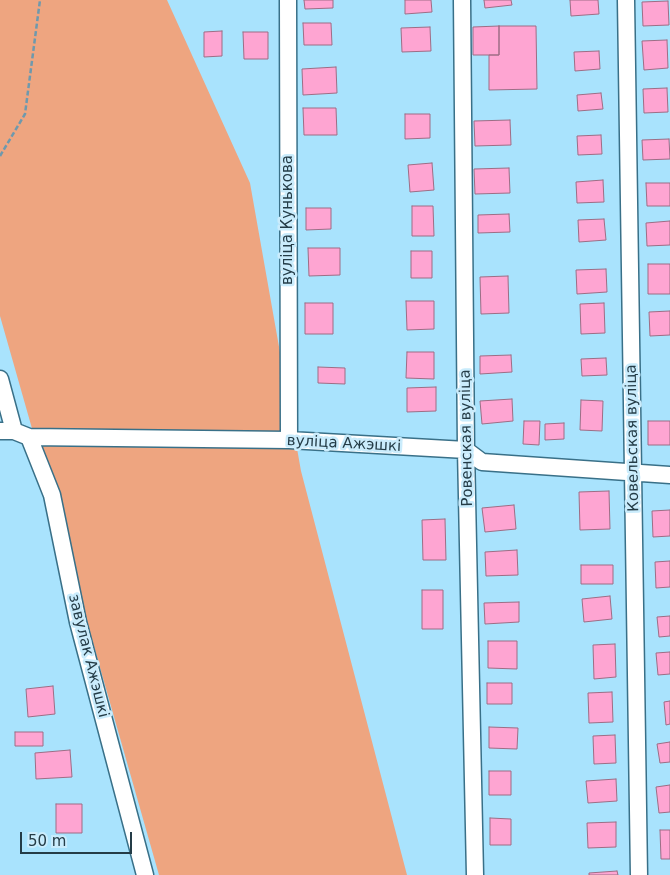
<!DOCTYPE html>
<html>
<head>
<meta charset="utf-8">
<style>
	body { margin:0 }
	#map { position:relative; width:670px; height:875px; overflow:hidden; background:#a9e3fd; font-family:"DejaVu Sans",sans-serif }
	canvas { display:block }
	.scale { position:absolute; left:20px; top:832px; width:112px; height:22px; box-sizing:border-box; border:2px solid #243c47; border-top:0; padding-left:6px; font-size:15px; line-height:18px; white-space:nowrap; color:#243c47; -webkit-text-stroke:4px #caecfc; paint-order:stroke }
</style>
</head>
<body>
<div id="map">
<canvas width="670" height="875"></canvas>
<div class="scale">50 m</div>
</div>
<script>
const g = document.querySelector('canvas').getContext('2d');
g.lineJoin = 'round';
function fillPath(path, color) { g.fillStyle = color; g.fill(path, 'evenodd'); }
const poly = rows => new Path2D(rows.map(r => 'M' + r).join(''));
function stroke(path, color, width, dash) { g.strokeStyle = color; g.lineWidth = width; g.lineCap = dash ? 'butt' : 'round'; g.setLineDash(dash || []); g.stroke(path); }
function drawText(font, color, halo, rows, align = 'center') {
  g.font = font + ' "DejaVu Sans",sans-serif'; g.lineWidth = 5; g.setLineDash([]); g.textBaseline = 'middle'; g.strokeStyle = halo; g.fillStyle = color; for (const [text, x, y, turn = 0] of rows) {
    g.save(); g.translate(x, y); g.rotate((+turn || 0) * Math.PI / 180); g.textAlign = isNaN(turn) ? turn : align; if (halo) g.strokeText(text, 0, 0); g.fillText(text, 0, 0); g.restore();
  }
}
fillPath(poly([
	[0,0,167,0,250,183,301,471,407,875,159,875,0,316]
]), '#eea580');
const building = poly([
	[304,0,333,0,333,8,305,9,304,0],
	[405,0,431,0,432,12,405,14,405,0],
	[484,0,511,0,512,5,485,8,484,0],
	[570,0,598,0,599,14,571,16,570,0],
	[668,1,669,25,643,26,642,2,668,1],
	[303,23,331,23,332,45,304,45,303,23],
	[499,26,499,55,473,55,473,27,499,26],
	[499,26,536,26,537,89,489,90,489,55,499,55,499,26],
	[430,27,431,51,402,52,401,28,430,27],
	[222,31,222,56,204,57,204,32,222,31],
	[243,32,268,32,268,59,244,59,243,32],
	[667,40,668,68,644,70,642,41,667,40],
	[599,51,600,69,575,71,574,52,599,51],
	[336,67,337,93,303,95,302,69,336,67],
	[667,88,668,112,644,113,643,89,667,88],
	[601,93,603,109,578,111,577,95,601,93],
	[303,108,336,108,337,135,304,135,303,108],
	[405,114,430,114,430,138,405,139,405,114],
	[510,120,511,145,475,146,474,121,510,120],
	[601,135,602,154,578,155,577,136,601,135],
	[669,139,670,159,643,160,642,140,669,139],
	[432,163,434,190,410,192,408,165,432,163],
	[509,168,510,193,475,194,474,169,509,168],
	[603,180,604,202,577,203,576,182,603,180],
	[646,183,670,183,670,206,647,206,646,183],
	[412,206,433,206,434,236,412,236,412,206],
	[306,208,331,208,331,229,306,230,306,208],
	[509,214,510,232,478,233,478,215,509,214],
	[604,219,606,240,579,242,578,220,604,219],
	[670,221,670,245,647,246,646,223,670,221],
	[308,248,340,248,340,275,309,276,308,248],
	[411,251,432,251,432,278,411,278,411,251],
	[648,264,670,264,670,294,648,294,648,264],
	[606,269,607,292,577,294,576,270,606,269],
	[508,276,509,313,481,314,480,277,508,276],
	[406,301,434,301,434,329,407,330,406,301],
	[305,303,333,303,333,334,305,334,305,303],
	[604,303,605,333,581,334,580,304,604,303],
	[670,311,670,335,650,336,649,312,670,311],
	[407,352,434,352,434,379,406,378,407,352],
	[511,355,512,372,480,374,480,356,511,355],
	[606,358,607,375,582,376,581,359,606,358],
	[318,367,345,368,345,384,318,383,318,367],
	[436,387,436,411,407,412,407,388,436,387],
	[512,399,513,421,482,424,480,401,512,399],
	[581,400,603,401,602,431,580,430,581,400],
	[524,421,540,421,539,445,523,444,524,421],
	[648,421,670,421,670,445,648,445,648,421],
	[564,423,564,439,545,440,545,424,564,423],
	[609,491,610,529,580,530,579,492,609,491],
	[514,505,516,529,485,532,482,508,514,505],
	[670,510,670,536,653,537,652,511,670,510],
	[445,519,446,560,423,560,422,520,445,519],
	[517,550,518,575,486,576,485,552,517,550],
	[670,561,670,587,656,588,655,562,670,561],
	[581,565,613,565,613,584,581,584,581,565],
	[422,590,443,590,443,629,422,629,422,590],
	[610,596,612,619,584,622,582,599,610,596],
	[519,602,519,622,485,624,484,603,519,602],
	[670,616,670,636,659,637,657,617,670,616],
	[488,641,517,641,517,669,488,668,488,641],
	[615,644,616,677,594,679,593,645,615,644],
	[670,652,670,674,658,675,656,653,670,652],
	[487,683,512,683,512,704,487,704,487,683],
	[53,686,55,714,28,717,26,689,53,686],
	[612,692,613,722,589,723,588,693,612,692],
	[670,701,670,724,666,725,664,702,670,701],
	[489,727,518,728,517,749,489,748,489,727],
	[15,732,43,732,43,746,15,746,15,732],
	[615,735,616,763,594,764,593,736,615,735],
	[670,742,670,762,660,763,657,744,670,742],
	[70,750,72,777,36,779,35,753,70,750],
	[489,771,511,771,511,795,489,795,489,771],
	[616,779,617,801,588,803,586,781,616,779],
	[670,785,670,812,659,813,656,787,670,785],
	[56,804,82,804,82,833,56,833,56,804],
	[490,818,511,819,511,845,490,845,490,818],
	[616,822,616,847,588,848,587,823,616,822],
	[660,830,670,830,670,859,661,859,660,830],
	[617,871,618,875,589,875,589,873,617,871]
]);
fillPath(building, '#fea5d2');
stroke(building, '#9d6d85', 1);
const street = poly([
	[288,0,289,440],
	[462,0,466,450,475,875],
	[626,0,639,875],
	[0,379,14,431],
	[0,431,14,431,29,437,289,440,466,450,482,462,670,475],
	[29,437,52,495,78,622,145,875]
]);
stroke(street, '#397088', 19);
stroke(poly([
	[0,156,25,114,40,0]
]), '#6e99ad', 2.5, [5, 2.5]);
stroke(street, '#fff', 16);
drawText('15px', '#243c47', '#caecfc', [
	["вуліца Кунькова",288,220,-90],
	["Ровенская вуліца",467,438,-91],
	["Ковельская вуліца",633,438,-91],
	["вуліца Ажэшкі",344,444,3],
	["завулак Ажэшкі",88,656,76]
]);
</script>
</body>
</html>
